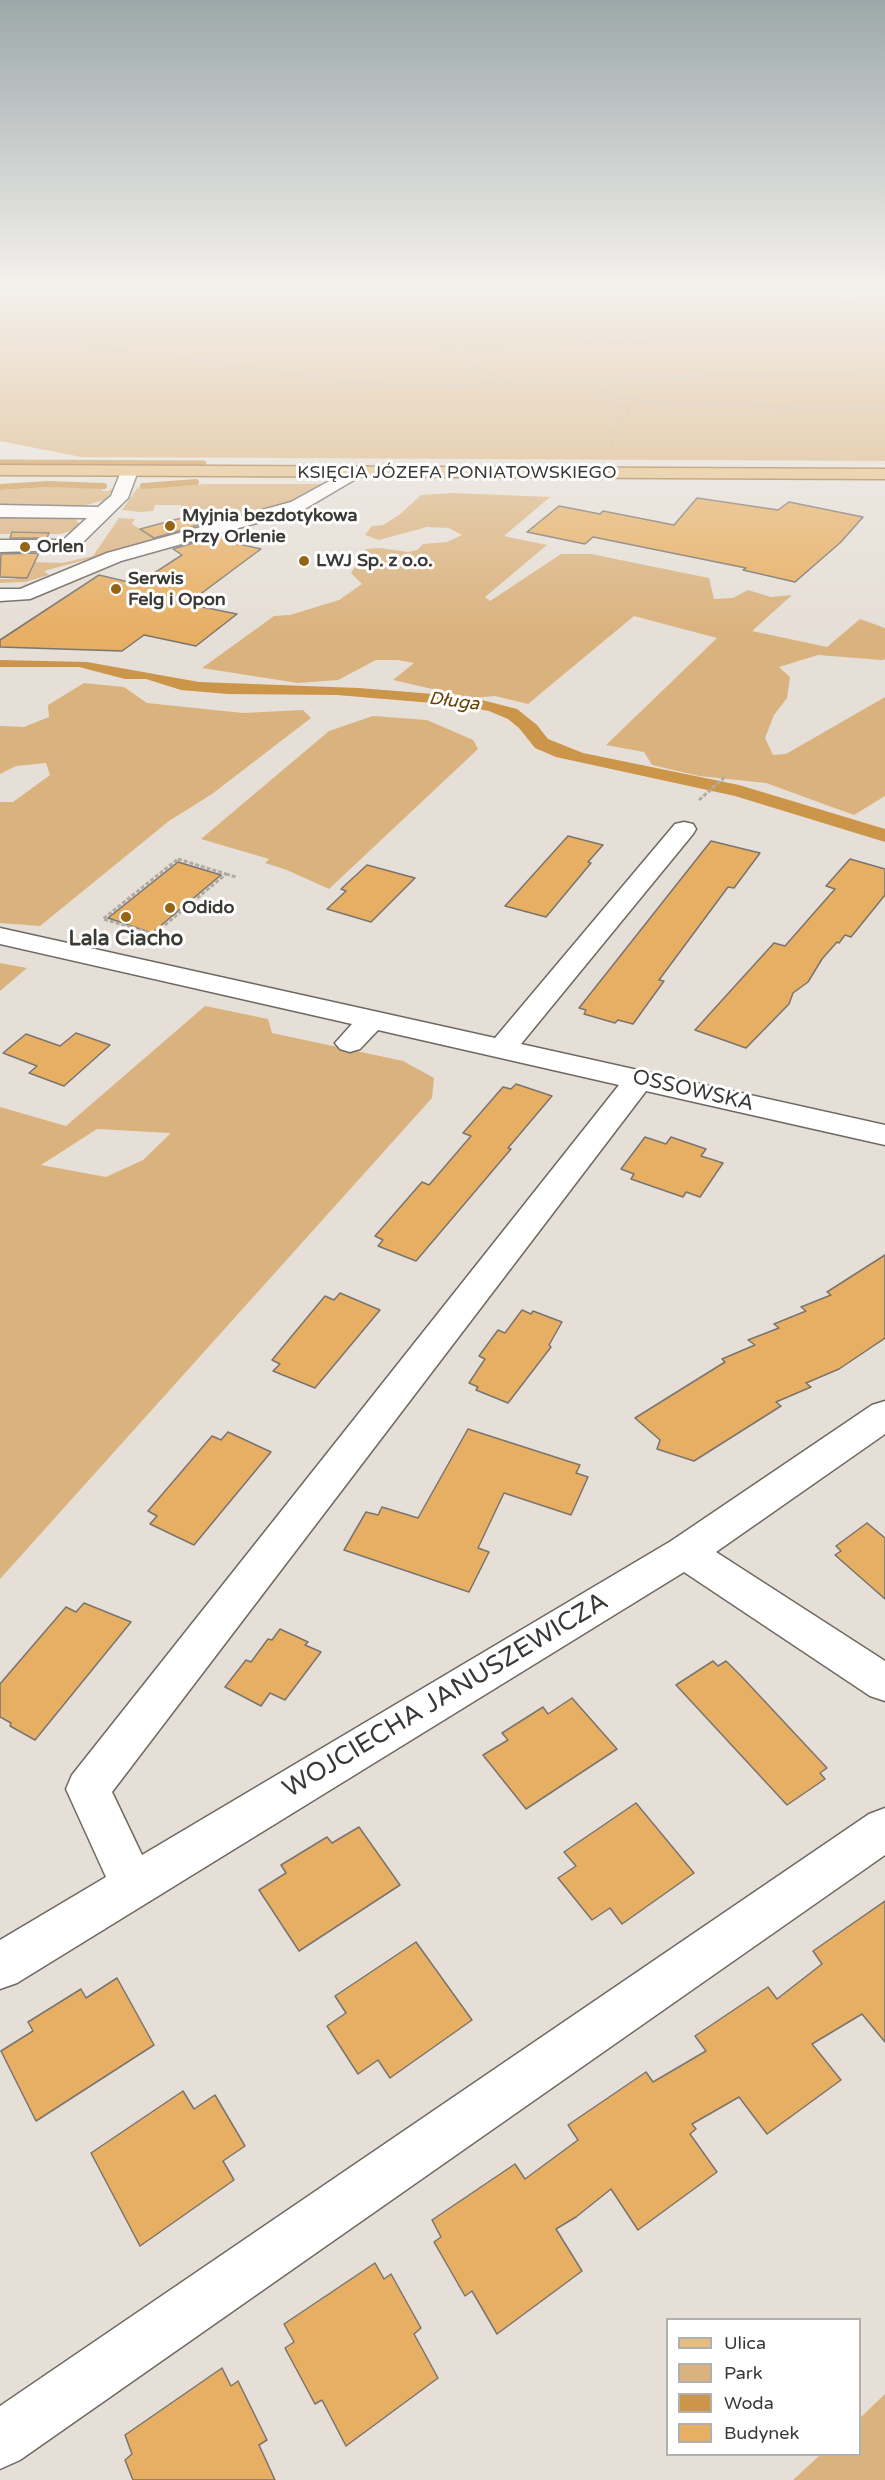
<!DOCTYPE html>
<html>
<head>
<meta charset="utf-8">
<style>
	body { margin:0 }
	#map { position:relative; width:885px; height:2480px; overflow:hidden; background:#e6dfd7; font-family:"Varela Round",sans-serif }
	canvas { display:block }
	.legend { position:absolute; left:666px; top:2318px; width:195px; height:138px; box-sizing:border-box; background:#fff; border:2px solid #b1b0af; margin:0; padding:8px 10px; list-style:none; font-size:18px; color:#3b3936 }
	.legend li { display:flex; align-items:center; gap:12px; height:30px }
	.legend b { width:30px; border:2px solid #b1b0af }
</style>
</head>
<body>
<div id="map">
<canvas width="885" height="2480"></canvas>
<ul class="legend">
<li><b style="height:8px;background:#e5be82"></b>Ulica</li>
<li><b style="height:16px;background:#dab27e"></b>Park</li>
<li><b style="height:16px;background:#cb954a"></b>Woda</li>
<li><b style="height:16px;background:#e7af64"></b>Budynek</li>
</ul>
</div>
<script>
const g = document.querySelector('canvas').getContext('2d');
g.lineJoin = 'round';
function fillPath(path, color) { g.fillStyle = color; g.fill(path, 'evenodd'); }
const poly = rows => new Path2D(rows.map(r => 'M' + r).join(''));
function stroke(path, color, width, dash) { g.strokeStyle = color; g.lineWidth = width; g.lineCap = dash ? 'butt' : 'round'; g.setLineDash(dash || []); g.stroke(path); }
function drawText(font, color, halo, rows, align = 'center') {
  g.font = font + ' "Varela Round",sans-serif'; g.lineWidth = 6; g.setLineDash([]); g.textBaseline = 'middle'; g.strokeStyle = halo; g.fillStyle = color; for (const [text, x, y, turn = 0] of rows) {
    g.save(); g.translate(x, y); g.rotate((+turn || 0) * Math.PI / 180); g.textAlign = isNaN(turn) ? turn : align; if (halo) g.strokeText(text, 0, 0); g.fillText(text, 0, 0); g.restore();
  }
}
fillPath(poly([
	[0,285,885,285,885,461,81,457,0,441],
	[205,484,330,484,302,499,236,520,219,519,200,511,181,510,181,505,155,505,153,511,140,512,122,510,138,487,149,488],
	[47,487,103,488,102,491,109,491,111,488,112,491,105,500,82,506,0,507,0,490],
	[455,493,550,497,504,536,547,545,485,597,490,601,561,554,591,554,709,578,714,599,733,598,748,590,771,597,792,595,752,631,827,647,860,619,885,628,885,659,882,660,818,655,779,667,790,677,787,698,774,715,765,738,773,755,786,754,885,697,885,796,854,815,766,783,699,776,652,765,644,752,606,745,717,638,634,616,528,704,495,696,472,698,393,680,414,663,398,660,376,660,338,680,298,683,202,668,274,616,290,615,339,600,362,584,351,573,366,549,380,548,408,552,417,550,423,544,447,542,462,535,449,528,427,527,379,540,365,535,372,526,383,525,399,515,421,495],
	[12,517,67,517,75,519,80,524,74,530,60,534,0,534,0,518],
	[119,518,135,519,132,524,159,540,44,571,49,575,25,582,0,583,0,579,13,579,28,575,35,562,62,563,93,556],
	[84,683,124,687,147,703,243,713,303,710,311,718,212,794,169,821,40,926,0,923,0,802,13,802,50,775,46,763,16,766,0,774,0,726,24,727,49,717,48,705],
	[373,716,427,720,473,740,478,749,329,889,287,870,265,863,269,859,201,839,329,731],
	[0,963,27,968,0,991],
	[205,1006,268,1019,272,1033,403,1061,434,1078,432,1098,0,1579,0,1107,66,1126],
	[97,1129,169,1133,170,1134,143,1160,106,1177,41,1165],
	[885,2394,885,2480,793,2480,820,2455,860,2454,860,2418]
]), '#dab27e');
fillPath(poly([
	[0,660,87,662,199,682,359,688,470,697,517,709,537,725,548,739,583,753,739,785,885,829,885,842,735,796,556,757,535,748,519,728,508,719,489,711,457,705,337,695,228,694,181,690,146,679,125,679,79,667,0,667]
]), '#cb954a');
stroke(poly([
	[0,462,204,463,203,465]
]), '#cb954a', 5);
stroke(poly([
	[143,486,196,482],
	[0,487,48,484,104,486]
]), '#cb954a', 6);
const building = poly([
	[697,498,778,510,789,502,863,517,841,542,795,582,743,570,746,568,593,537,585,544,527,532,559,506,600,514,603,511,674,525,697,498],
	[189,516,202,524,154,538,140,529,189,516],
	[12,532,49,533,47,538,10,538,12,532],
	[221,535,234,543,261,549,187,604,237,614,196,646,144,635,122,651,0,647,0,640,99,575,137,584,182,555,173,549,221,535],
	[39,553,27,578,0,577,1,554,39,553],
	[568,836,603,845,588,862,591,863,546,917,505,906,568,836],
	[711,841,760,853,734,888,728,887,659,980,664,981,633,1024,618,1020,615,1023,584,1014,586,1010,579,1008,711,841],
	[850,859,885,869,885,895,851,937,845,935,839,943,837,942,822,959,808,982,793,993,789,1004,746,1048,695,1030,774,943,785,946,835,889,826,886,850,859],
	[178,862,221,875,152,933,108,918,178,862],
	[367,865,415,878,371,922,327,909,346,891,341,889,367,865],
	[76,1033,110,1045,64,1086,29,1073,37,1066,3,1053,26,1034,60,1046,76,1033],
	[516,1084,552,1096,508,1148,511,1149,416,1261,378,1246,383,1240,375,1236,422,1182,429,1185,471,1136,463,1133,503,1087,511,1089,516,1084],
	[645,1137,666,1144,671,1137,706,1149,701,1156,723,1163,700,1197,686,1192,683,1197,631,1179,634,1174,621,1169,645,1137],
	[885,1255,885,1338,839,1369,806,1383,811,1387,776,1402,781,1406,694,1461,657,1449,660,1440,635,1418,725,1362,722,1359,755,1345,748,1340,779,1328,774,1324,806,1311,801,1307,831,1295,827,1292,885,1255],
	[340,1293,380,1310,315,1388,273,1371,280,1364,272,1360,325,1296,334,1300,340,1293],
	[522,1310,531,1314,533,1311,562,1322,549,1345,551,1347,508,1403,476,1390,478,1387,469,1383,485,1359,479,1356,498,1330,505,1333,522,1310],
	[468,1429,580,1465,576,1473,588,1477,571,1515,504,1493,478,1548,489,1552,469,1592,344,1550,366,1512,378,1515,382,1507,418,1518,468,1429],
	[228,1432,271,1452,194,1545,150,1524,157,1516,148,1511,212,1436,221,1440,228,1432],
	[867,1523,885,1538,885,1599,835,1555,841,1551,836,1546,867,1523],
	[84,1603,131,1622,35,1740,10,1726,11,1723,0,1717,0,1684,66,1607,76,1612,84,1603],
	[280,1629,308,1642,305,1645,321,1652,285,1700,270,1693,261,1706,225,1687,246,1660,251,1662,268,1639,272,1640,280,1629],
	[713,1661,718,1666,726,1661,742,1677,827,1768,820,1773,825,1779,787,1805,676,1685,713,1661],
	[572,1698,617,1749,526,1809,483,1755,508,1740,502,1733,543,1707,548,1714,572,1698],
	[636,1803,694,1873,622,1924,610,1908,592,1920,558,1878,576,1866,564,1852,636,1803],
	[359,1827,400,1885,299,1951,259,1890,286,1873,281,1865,327,1837,332,1843,359,1827],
	[885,1901,885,2042,862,2014,812,2044,841,2080,767,2134,739,2097,692,2124,696,2129,690,2134,717,2172,638,2230,611,2189,576,2217,556,2229,582,2271,497,2334,472,2291,465,2296,434,2242,441,2237,432,2220,515,2164,525,2179,578,2140,568,2125,646,2072,653,2082,706,2051,695,2036,768,1987,777,1999,822,1964,813,1951,885,1901],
	[416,1942,472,2020,390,2078,378,2060,358,2074,327,2026,346,2013,335,1996,416,1942],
	[117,1978,154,2045,36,2121,1,2051,33,2031,28,2022,81,1989,86,1998,117,1978],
	[183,2091,194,2109,215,2095,245,2146,223,2161,234,2180,140,2246,91,2153,183,2091],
	[375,2263,384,2279,391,2274,421,2328,414,2334,438,2378,346,2446,322,2400,315,2404,285,2348,294,2342,284,2324,375,2263],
	[222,2368,231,2386,238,2381,267,2440,259,2445,275,2480,133,2480,125,2460,132,2454,125,2435,222,2368]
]);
fillPath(building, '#e7af64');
stroke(building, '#7a746d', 1.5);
const minor = poly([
	[129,466,135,467,138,471,128,498,75,550,0,552,0,540,63,540,87,518,0,517,0,505,98,507,111,496,123,467,129,466],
	[353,468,359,469,362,473,359,477,303,510,121,561,30,599,0,601,0,589,20,589,107,553,291,502,353,468],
	[684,822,693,824,696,829,693,834,521,1044,885,1125,885,1145,646,1091,112,1792,142,1855,671,1541,872,1405,885,1401,885,1434,716,1552,885,1661,885,1701,870,1696,684,1572,17,1983,0,1989,0,1940,106,1877,66,1789,72,1775,619,1085,378,1030,360,1049,350,1052,340,1049,335,1043,352,1024,0,944,0,928,495,1038,675,824,684,822],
	[885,1808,885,1855,20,2460,0,2469,0,2406,869,1814,885,1808]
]);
const major = poly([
	[0,465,885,469,885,479,0,475,0,465]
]);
stroke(minor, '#6e6861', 3);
stroke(major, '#9e7331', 3);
stroke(poly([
	[578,295,584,310],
	[0,308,24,285],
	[0,333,346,382,393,385,474,385,499,381,885,372],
	[447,350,460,346,885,338],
	[498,380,441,346,432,330,429,314,717,308,804,314,816,313,844,303,885,306],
	[583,380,608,395,668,404,752,404,803,411,885,409],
	[612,449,614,430,630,410,614,402,618,397]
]), '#b1aba5', 1.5, [2, 1.5]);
stroke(poly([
	[699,800,726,776],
	[178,859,226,874,154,934,103,919,178,859],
	[226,874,236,877]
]), '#b1aba5', 3, [4, 2]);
fillPath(minor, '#fff');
fillPath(major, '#e5be82');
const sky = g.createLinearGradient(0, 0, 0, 632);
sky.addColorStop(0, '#9ca8a9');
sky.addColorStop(0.45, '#f4f1ed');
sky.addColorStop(1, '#f4f1ed00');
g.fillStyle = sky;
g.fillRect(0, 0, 885, 632);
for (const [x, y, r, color] of [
	[170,526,6,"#956415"],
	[25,547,6,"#956415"],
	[304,561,6,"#956415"],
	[116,589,6,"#956415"],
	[170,908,6,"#956415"],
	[126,917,6,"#956415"]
]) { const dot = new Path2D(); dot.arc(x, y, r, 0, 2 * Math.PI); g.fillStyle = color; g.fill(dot); stroke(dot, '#fff', 2); }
drawText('18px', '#3b3936', '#fff', [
	["KSIĘCIA JÓZEFA PONIATOWSKIEGO",457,473]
]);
drawText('bold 18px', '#3b3936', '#fff', [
	["Myjnia bezdotykowa",182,516],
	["Przy Orlenie",182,537],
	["Orlen",37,547],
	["LWJ Sp. z o.o.",316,561],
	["Serwis",128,579],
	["Felg i Opon",128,600],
	["Odido",182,908]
], 'left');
drawText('italic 18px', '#644000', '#fff', [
	["Długa",454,702,7]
]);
drawText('bold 21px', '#3b3936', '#fff', [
	["Lala Ciacho",126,939]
]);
drawText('21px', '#3b3936', '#fff', [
	["OSSOWSKA",693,1091,13]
]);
drawText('26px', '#3b3936', '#fff', [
	["WOJCIECHA JANUSZEWICZA",446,1696,-31]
]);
</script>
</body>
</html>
